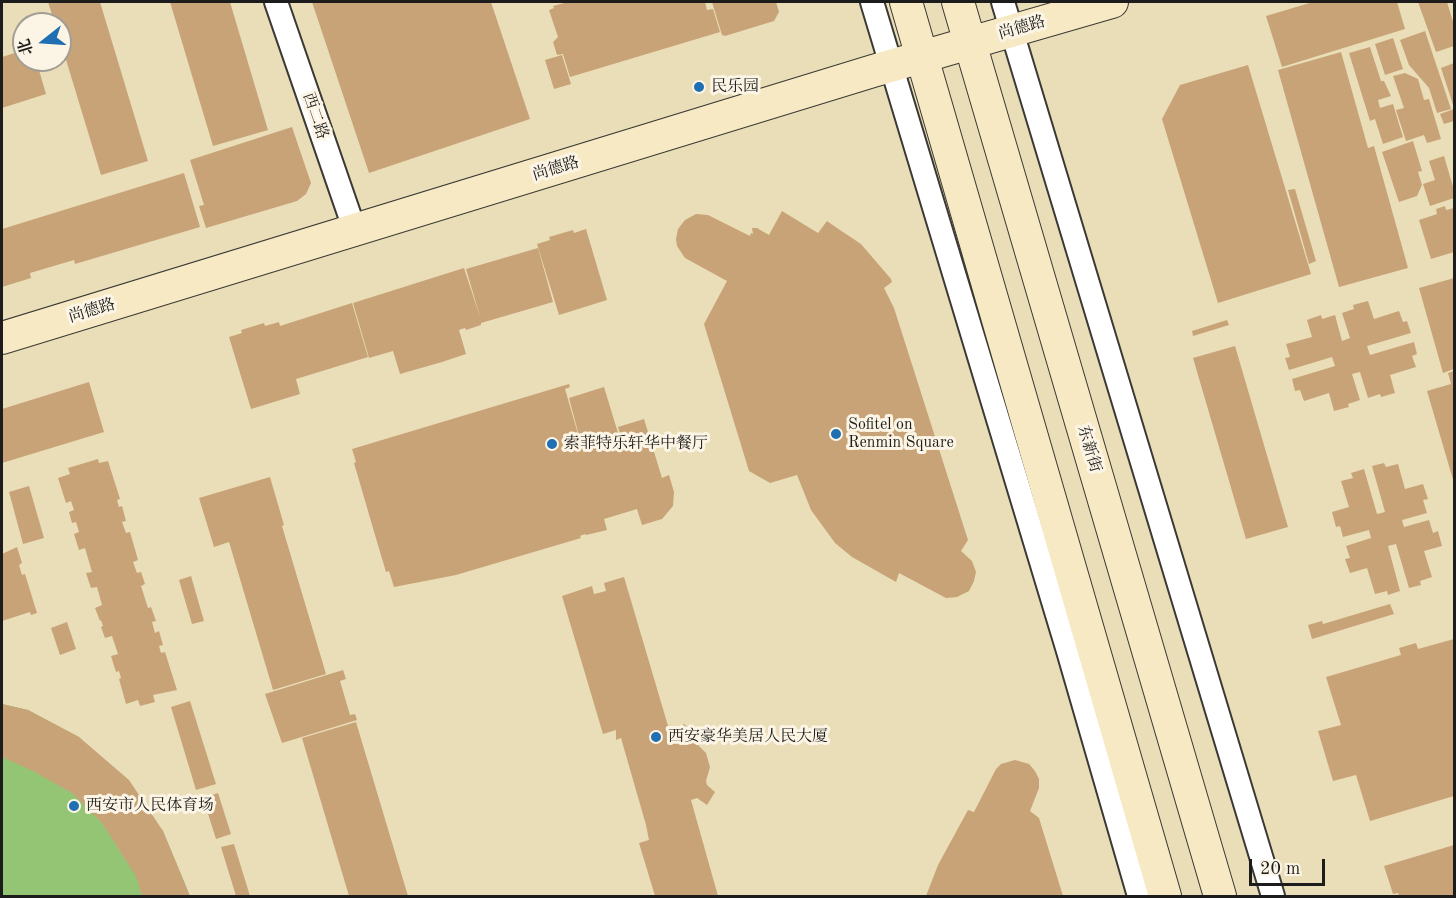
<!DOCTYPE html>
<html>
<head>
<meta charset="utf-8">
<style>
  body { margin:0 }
  #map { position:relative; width:1456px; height:898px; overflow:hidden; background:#eadeb9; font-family:"Old Standard TT","Noto Serif SC",serif }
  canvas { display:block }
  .frame { position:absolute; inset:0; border:3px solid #1c1c1c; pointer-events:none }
  .north { position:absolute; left:12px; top:12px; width:60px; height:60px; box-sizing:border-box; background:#fcf5e5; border:2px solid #a29e95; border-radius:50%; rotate:253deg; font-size:16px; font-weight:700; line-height:24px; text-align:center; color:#1c1c1c }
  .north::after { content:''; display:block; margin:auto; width:21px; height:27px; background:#1f6fb2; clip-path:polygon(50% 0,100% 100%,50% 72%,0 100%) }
  .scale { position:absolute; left:1249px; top:859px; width:76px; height:27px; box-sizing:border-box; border:3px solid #1c1c1c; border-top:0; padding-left:8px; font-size:18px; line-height:21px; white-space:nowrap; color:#1c1c1c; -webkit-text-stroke:4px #fcf5e5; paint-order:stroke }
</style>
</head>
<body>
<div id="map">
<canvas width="1456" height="898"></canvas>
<div class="frame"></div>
<div class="north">北</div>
<div class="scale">20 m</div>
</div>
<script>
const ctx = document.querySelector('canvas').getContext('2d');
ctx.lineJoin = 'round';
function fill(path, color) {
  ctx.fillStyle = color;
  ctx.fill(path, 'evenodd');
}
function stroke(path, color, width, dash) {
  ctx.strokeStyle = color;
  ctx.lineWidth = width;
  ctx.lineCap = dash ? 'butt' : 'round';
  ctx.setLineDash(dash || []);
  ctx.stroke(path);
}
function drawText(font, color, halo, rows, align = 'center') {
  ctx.font = font + ' "Old Standard TT","Noto Serif SC",serif';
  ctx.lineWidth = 6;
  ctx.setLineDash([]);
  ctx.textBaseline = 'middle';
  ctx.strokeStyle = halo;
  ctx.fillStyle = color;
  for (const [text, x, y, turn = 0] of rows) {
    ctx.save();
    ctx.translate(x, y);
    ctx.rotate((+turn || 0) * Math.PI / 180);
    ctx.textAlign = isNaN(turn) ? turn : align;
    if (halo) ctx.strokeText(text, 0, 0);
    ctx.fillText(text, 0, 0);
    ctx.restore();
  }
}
fill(new Path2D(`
  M 2,704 L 28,710 L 79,737 L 163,831 L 190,896 L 2,896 Z`), '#94c575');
fill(new Path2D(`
  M 48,2 L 100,2 L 148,161 L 101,175 L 60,40 L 60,24 L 55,24 Z
  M 170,2 L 230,2 L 268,130 L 213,146 Z
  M 312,2 L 491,2 L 530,119 L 369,173 Z
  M 568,2 L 705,2 L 707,10 L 713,9 L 720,32 L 570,77 L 563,54 L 557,55 L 553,42 L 558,37 L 549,10 L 554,8 L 553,6 Z
  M 712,2 L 776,2 L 779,12 L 774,21 L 725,36 L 722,35 Z
  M 1313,2 L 1397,2 L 1405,29 L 1282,67 L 1266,16 Z
  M 1418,2 L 1447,2 L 1454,25 L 1454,46 L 1436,52 Z
  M 1425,31 L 1451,109 L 1437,113 L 1429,88 L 1409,65 L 1400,40 Z
  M 1393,38 L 1403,69 L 1385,75 L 1375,44 Z
  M 1370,47 L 1381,81 L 1384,81 L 1391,96 L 1378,100 L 1380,108 L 1393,104 L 1403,137 L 1383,144 L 1375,119 L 1370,121 L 1349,53 Z
  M 24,50 L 24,60 L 36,60 L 46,94 L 2,108 L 2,57 Z
  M 1341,52 L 1368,148 L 1374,146 L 1408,268 L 1339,287 L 1278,70 Z
  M 562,55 L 571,84 L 554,89 L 545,60 Z
  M 1454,63 L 1454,108 L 1441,68 Z
  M 1248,65 L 1311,274 L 1218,303 L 1162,119 L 1180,85 Z
  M 1405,73 L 1418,79 L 1424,100 L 1429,99 L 1441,139 L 1427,143 L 1424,135 L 1406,141 L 1396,110 L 1404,108 L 1393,76 Z
  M 1454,109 L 1454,121 L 1444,124 L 1440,114 Z
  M 292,127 L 311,183 L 306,194 L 297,201 L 206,228 L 199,206 L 204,205 L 190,160 Z
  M 1413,141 L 1422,171 L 1418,172 L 1422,185 L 1417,196 L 1399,202 L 1382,152 Z
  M 1444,156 L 1454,190 L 1454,198 L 1430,206 L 1423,184 L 1435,180 L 1429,161 Z
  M 184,173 L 200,227 L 75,264 L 74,260 L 30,273 L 31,278 L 2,287 L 2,229 Z
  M 1295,189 L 1316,261 L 1309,264 L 1288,190 Z
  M 1445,206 L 1446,210 L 1454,208 L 1454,252 L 1431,259 L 1419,220 L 1437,214 L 1436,209 Z
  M 782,211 L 818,233 L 827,221 L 837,228 L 861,244 L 891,279 L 892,282 L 884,288 L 894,308 L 968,540 L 961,551 L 972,561 L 976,572 L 974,581 L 969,591 L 957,597 L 946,598 L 899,573 L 896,582 L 852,557 L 835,543 L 811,510 L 797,475 L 770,483 L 749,471 L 704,324 L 727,281 L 685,258 L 677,246 L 676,239 L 678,229 L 685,220 L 696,214 L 708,215 L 750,236 L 751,233 L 753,234 L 752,228 L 757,228 L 769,235 Z
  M 586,229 L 607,300 L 559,315 L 537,244 L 550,240 L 549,237 L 573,230 L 574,233 Z
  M 538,248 L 553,302 L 481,323 L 481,325 L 466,330 L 465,328 L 459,330 L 466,354 L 442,362 L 400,374 L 393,351 L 369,358 L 353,303 L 464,268 L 481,320 L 466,269 Z
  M 1454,278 L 1454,369 L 1443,373 L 1419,288 Z
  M 1368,301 L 1374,319 L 1399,311 L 1403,322 L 1407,321 L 1411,333 L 1367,346 L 1370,355 L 1414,342 L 1417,354 L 1412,356 L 1416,367 L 1390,375 L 1395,393 L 1381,397 L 1380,394 L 1368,398 L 1360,372 L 1352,374 L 1360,400 L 1348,404 L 1349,407 L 1334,411 L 1329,393 L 1304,401 L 1300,390 L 1295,391 L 1292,379 L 1335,366 L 1332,357 L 1289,370 L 1285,358 L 1290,357 L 1286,344 L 1312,337 L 1307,320 L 1321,315 L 1322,319 L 1335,315 L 1342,341 L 1350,338 L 1342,313 L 1354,309 L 1353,305 Z
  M 352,303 L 368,357 L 296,379 L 300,394 L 251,409 L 229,337 L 242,333 L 241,330 L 264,323 L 265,326 L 279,322 L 280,326 Z
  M 1227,320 L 1229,325 L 1193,336 L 1192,331 Z
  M 1235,346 L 1288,527 L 1246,539 L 1193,358 Z
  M 1454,371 L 1454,483 L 1427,391 L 1451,384 L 1448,373 Z
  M 89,382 L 104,432 L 2,463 L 2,409 Z
  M 569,384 L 570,387 L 565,389 L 585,458 L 569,398 L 604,387 L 622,446 L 610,451 L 624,447 L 618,427 L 644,419 L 662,478 L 669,475 L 674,492 L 673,506 L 662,519 L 642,525 L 637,509 L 604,519 L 607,530 L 586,535 L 585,534 L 580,536 L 581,538 L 456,575 L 394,587 L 389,571 L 386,572 L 375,535 L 354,463 L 356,462 L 352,449 Z
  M 98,459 L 99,463 L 108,461 L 120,499 L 117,500 L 119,507 L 122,506 L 126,521 L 122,522 L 126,533 L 130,532 L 138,560 L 133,562 L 137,573 L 141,572 L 145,584 L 141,586 L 148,608 L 151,607 L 156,621 L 152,622 L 155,633 L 159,631 L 163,645 L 159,646 L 161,653 L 165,652 L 177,690 L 153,695 L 155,702 L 140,706 L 138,700 L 126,704 L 119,679 L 121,678 L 119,671 L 116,672 L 111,656 L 118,654 L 112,636 L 105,638 L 101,627 L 103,626 L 101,620 L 100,621 L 95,608 L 102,605 L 97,587 L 91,588 L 86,573 L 92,572 L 85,548 L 79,550 L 74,534 L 79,532 L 76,522 L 72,523 L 69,512 L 74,510 L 71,501 L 66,503 L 58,478 L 70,474 L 68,468 Z
  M 1384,463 L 1386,467 L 1398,464 L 1405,489 L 1423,484 L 1428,499 L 1423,500 L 1427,513 L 1402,520 L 1404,527 L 1429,520 L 1433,533 L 1438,531 L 1442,546 L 1424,551 L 1432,577 L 1420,581 L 1421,585 L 1409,588 L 1396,544 L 1388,546 L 1400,591 L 1388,595 L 1387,591 L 1375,594 L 1367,568 L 1350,573 L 1345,559 L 1350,558 L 1346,546 L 1371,538 L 1369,530 L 1343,537 L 1340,526 L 1336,527 L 1332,512 L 1349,507 L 1341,481 L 1353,478 L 1351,473 L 1364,469 L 1377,514 L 1385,512 L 1372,466 Z
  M 270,477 L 284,525 L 282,526 L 326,674 L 273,690 L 229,542 L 214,547 L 199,498 Z
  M 29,486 L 44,538 L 23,544 L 9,492 Z
  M 17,547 L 22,563 L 19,565 L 22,575 L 25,574 L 37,613 L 31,615 L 30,612 L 2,621 L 2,554 Z
  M 191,576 L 204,621 L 192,624 L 179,580 Z
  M 624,577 L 671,736 L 678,736 L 683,724 L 697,731 L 693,740 L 706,753 L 710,767 L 706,781 L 707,785 L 715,792 L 707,805 L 697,798 L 691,800 L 718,896 L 655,896 L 639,843 L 649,840 L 646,825 L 621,738 L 616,740 L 616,730 L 603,734 L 562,596 L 592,586 L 594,594 L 606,591 L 604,583 Z
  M 1390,604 L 1394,614 L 1312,639 L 1308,625 L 1322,621 L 1323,624 Z
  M 67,622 L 76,649 L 60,655 L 51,628 Z
  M 1454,639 L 1454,796 L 1370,821 L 1356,775 L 1333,781 L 1318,731 L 1341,725 L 1326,677 L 1401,655 L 1399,648 L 1416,643 L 1418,649 Z
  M 343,670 L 346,679 L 340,681 L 350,715 L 355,714 L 357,720 L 282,743 L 265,694 Z
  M 190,701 L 216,784 L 196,790 L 171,707 Z
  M 2,704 L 28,710 L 79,737 L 129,780 L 163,831 L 190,896 L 142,896 L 136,876 L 102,823 L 72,793 L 33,771 L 2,757 Z
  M 356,722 L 408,896 L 349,896 L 302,738 Z
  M 1015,760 L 1029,764 L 1035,771 L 1039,779 L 1039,788 L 1030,811 L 1039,818 L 1063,896 L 926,896 L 938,865 L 968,810 L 974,812 L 996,769 L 1001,764 Z
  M 218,793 L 231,834 L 216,839 L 203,798 Z
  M 234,844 L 250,896 L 236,896 L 221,847 Z
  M 1454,845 L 1454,896 L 1399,896 L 1398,893 L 1393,894 L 1384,866 Z`), '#c8a377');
const street = new Path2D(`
  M 276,2 L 355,231
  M 872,2 L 1068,651 L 1139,896
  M 1003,2 L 1273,896`);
const secondary = new Path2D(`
  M 906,2 L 1165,896
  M 958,2 L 1220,896
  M 2,338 L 873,71 L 1112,2`);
stroke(street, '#3b3934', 26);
stroke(secondary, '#3b3934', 34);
stroke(street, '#fff', 22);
stroke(secondary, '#f6e9c3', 32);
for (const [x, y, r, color] of [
  [699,87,6,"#1f6fb2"],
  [836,434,6,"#1f6fb2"],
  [552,444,6,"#1f6fb2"],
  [656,737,6,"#1f6fb2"],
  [74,806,6,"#1f6fb2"]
]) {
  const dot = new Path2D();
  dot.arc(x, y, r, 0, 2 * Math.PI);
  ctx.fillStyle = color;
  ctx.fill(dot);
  stroke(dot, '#fcf5e5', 2);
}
drawText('16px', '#1c1c1c', '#fcf5e5', [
  ["尚德路",1022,28,-16],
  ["西二路",315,116,71],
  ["尚德路",556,169,-17],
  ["尚德路",92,311,-17],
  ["东新街",1089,449,74]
]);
drawText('16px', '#1c1c1c', '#fcf5e5', [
  ["民乐园",711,87],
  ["Sofitel on",848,425],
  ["Renmin Square",848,443],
  ["索菲特乐轩华中餐厅",564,444],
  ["西安豪华美居人民大厦",668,737],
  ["西安市人民体育场",86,806]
], 'left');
</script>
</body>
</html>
